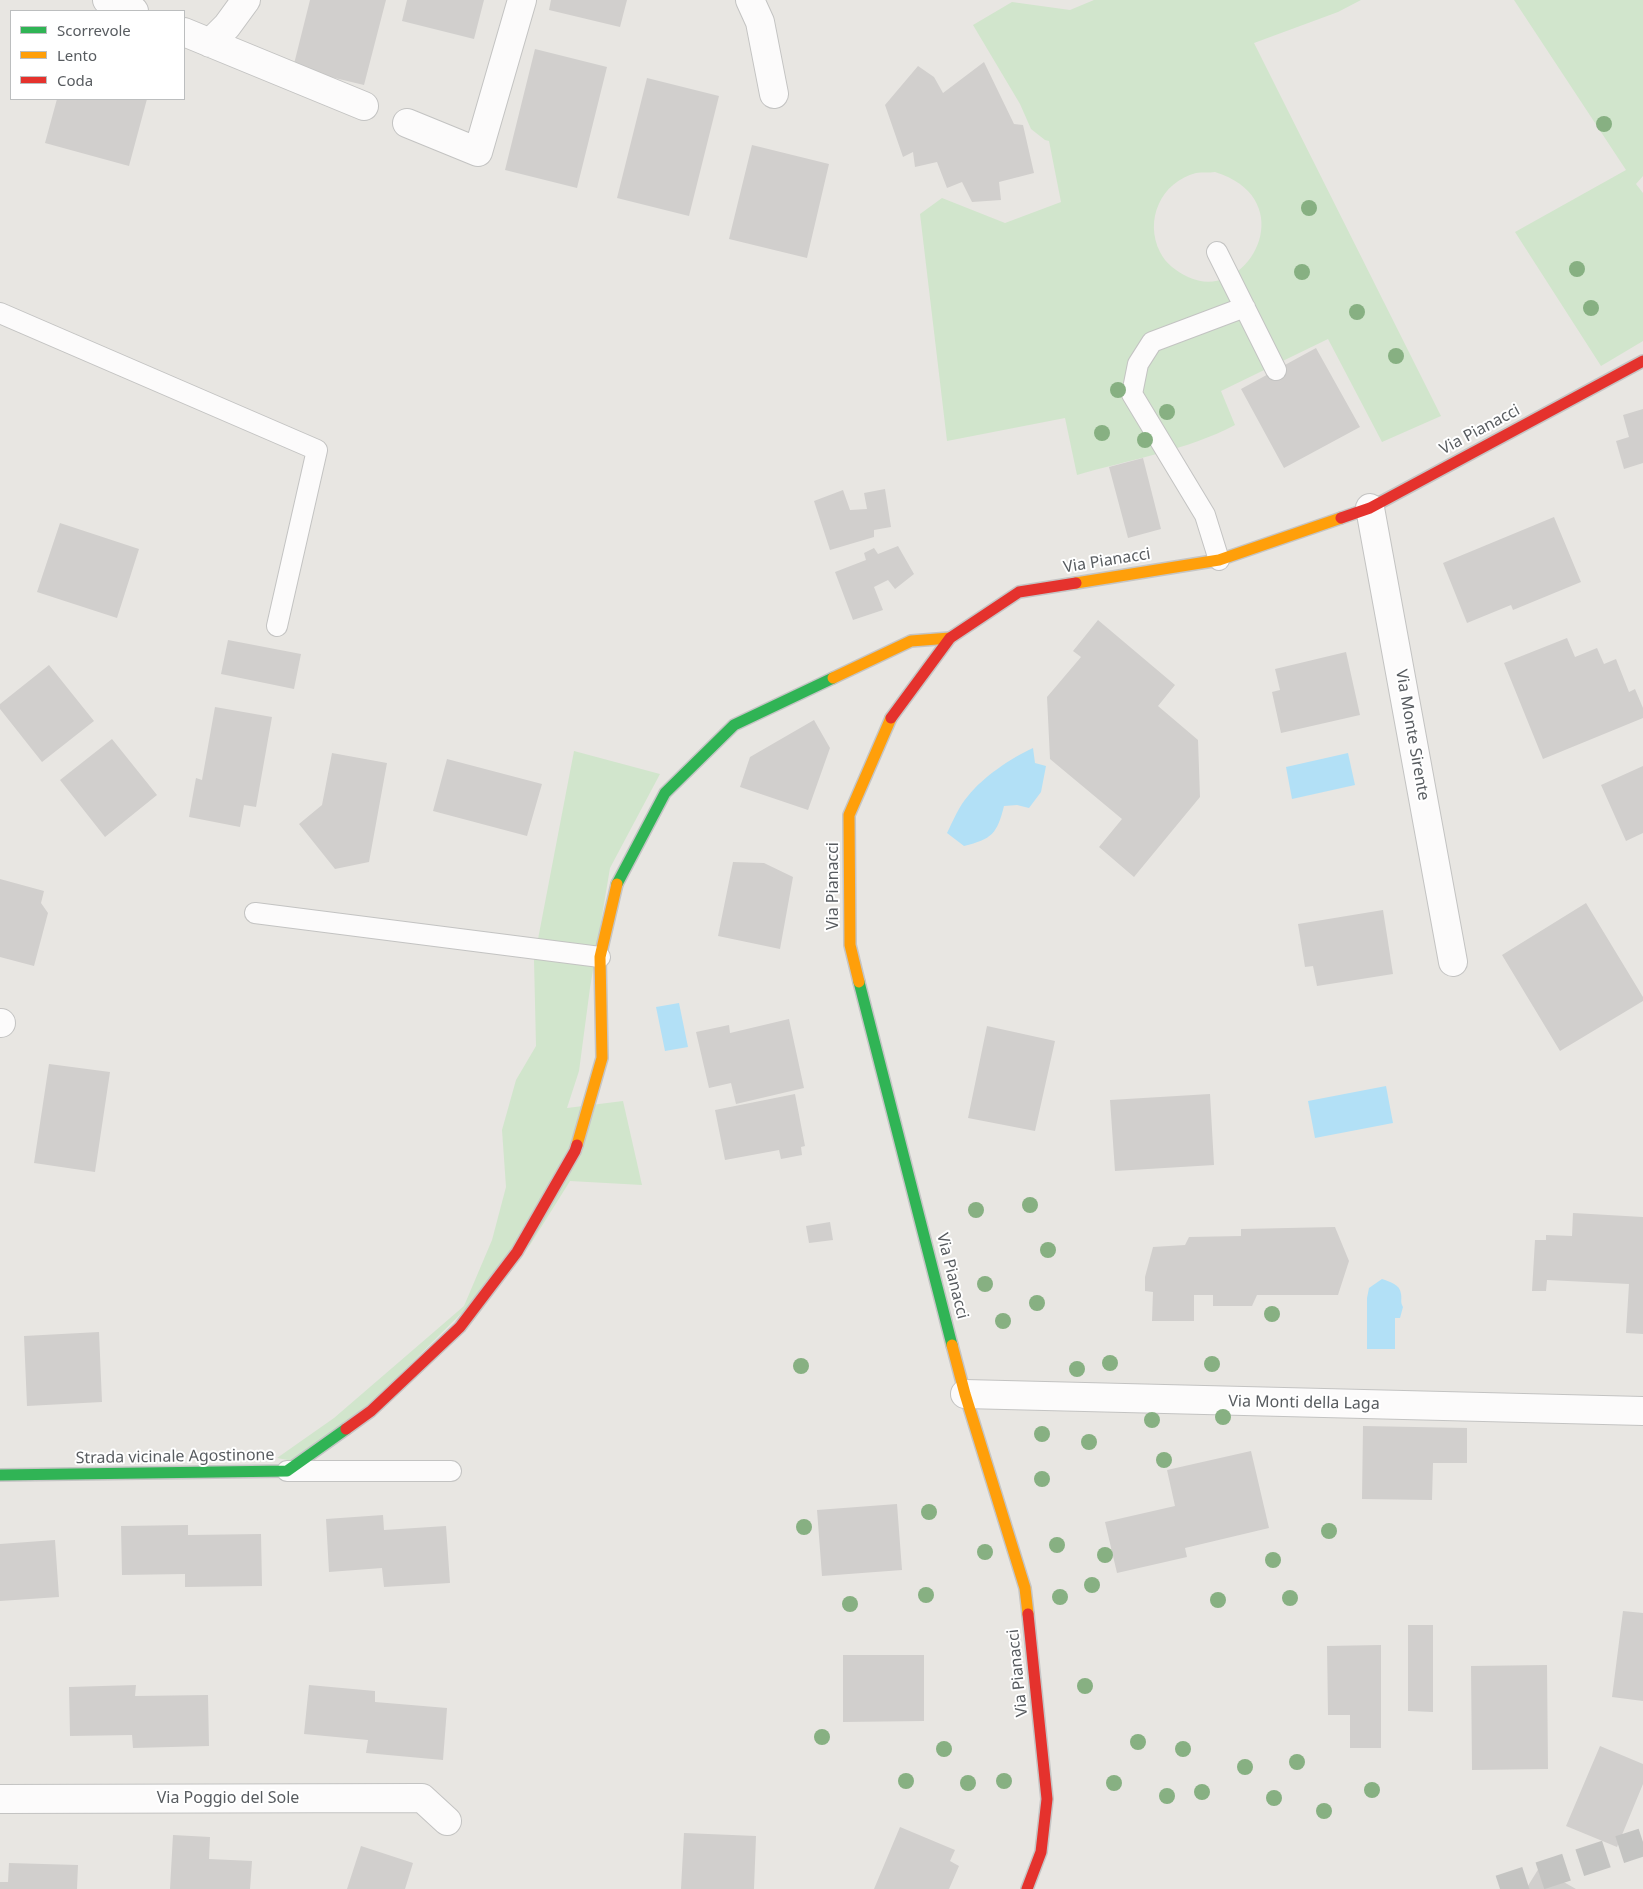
<!DOCTYPE html>
<html>
<head>
<meta charset="utf-8">
<style>
  body { margin:0 }
  #map { position:relative; width:1643px; height:1889px; overflow:hidden; background:#e8e6e2; font-family:"Noto Sans",sans-serif }
  canvas { display:block }
  .legend { position:absolute; left:10px; top:10px; width:175px; height:90px; box-sizing:border-box; background:#fff; border:1px solid #bcbebf; margin:0; padding:6px 9px; list-style:none; font-size:15px; color:#585c60 }
  .legend li { display:flex; align-items:center; gap:10px; height:25px }
  .legend b { width:25px; border:1px solid #bcbebf }
</style>
</head>
<body>
<div id="map">
<canvas width="1643" height="1889"></canvas>
<ul class="legend">
<li><b style="height:6px;background:#30b455"></b>Scorrevole</li>
<li><b style="height:6px;background:#ff9f0a"></b>Lento</li>
<li><b style="height:6px;background:#e5322d"></b>Coda</li>
</ul>
</div>
<script>
const ctx = document.querySelector('canvas').getContext('2d');
ctx.lineJoin = 'round';
function fill(path, color) {
  ctx.fillStyle = color;
  ctx.fill(path, 'evenodd');
}
function stroke(path, color, width, dash) {
  ctx.strokeStyle = color;
  ctx.lineWidth = width;
  ctx.lineCap = dash ? 'butt' : 'round';
  ctx.setLineDash(dash || []);
  ctx.stroke(path);
}
function drawText(font, color, halo, rows, align = 'center') {
  ctx.font = font + ' "Noto Sans",sans-serif';
  ctx.lineWidth = 4;
  ctx.setLineDash([]);
  ctx.textBaseline = 'middle';
  ctx.strokeStyle = halo;
  ctx.fillStyle = color;
  for (const [text, x, y, turn = 0] of rows) {
    ctx.save();
    ctx.translate(x, y);
    ctx.rotate((+turn || 0) * Math.PI / 180);
    ctx.textAlign = isNaN(turn) ? turn : align;
    if (halo) ctx.strokeText(text, 0, 0);
    ctx.fillText(text, 0, 0);
    ctx.restore();
  }
}
fill(new Path2D(`
  M 1094,0 L 1361,0 L 1338,12 L 1254,43 L 1441,416 L 1382,442 L 1328,339 L 1221,391 L 1235,425 C 1188,450 1128,460 1077,475 L 1065,418 L 947,441 L 920,214 L 942,198 L 1005,223 L 1061,202 L 1049,141 L 1045,140 L 1031,129 L 1020,104 L 973,25 L 1012,2 L 1070,10 ZM 1215,172 C 1305,200 1247,305 1188,277 C 1176,271 1166,264 1160,252 C 1144,220 1161,182 1196,173 C 1202,172 1209,173 1215,172 Z
  M 1514,0 L 1643,0 L 1643,176 L 1636,184 L 1643,193 L 1643,341 L 1601,366 L 1515,232 L 1626,170 Z
  M 574,751 L 660,774 L 610,868 L 590,988 L 579,1071 L 567,1108 L 623,1101 L 642,1185 L 570,1181 L 530,1245 L 310,1464 L 277,1458 L 334,1418 L 464,1306 L 492,1240 L 506,1187 L 502,1130 L 516,1080 L 536,1046 L 534,960 Z`), '#d1e5cc');
fill(new Path2D(`
  M 1033,748 L 1035,763 L 1046,766 L 1041,792 L 1029,808 L 1017,805 L 1004,806 C 997,834 992,839 964,846 L 947,833 C 953,821 959,806 968,796 C 983,777 1011,758 1033,748 Z
  M 1348,753 L 1355,785 L 1292,799 L 1286,767 Z
  M 679,1003 L 688,1047 L 665,1051 L 656,1007 Z
  M 1386,1086 L 1393,1123 L 1315,1138 L 1308,1101 Z
  M 1382,1279 C 1390,1282 1400,1284 1401,1294 C 1402,1300 1400,1302 1403,1307 L 1400,1318 L 1395,1318 L 1395,1349 L 1367,1349 L 1367,1298 L 1369,1288 Z`), '#b2e0f6');
fill(new Path2D(`
  M 310,0 L 386,0 L 364,85 L 293,68 Z
  M 407,0 L 484,0 L 474,39 L 402,21 Z
  M 551,0 L 627,0 L 620,27 L 549,10 Z
  M 535,49 L 607,67 L 577,188 L 505,170 Z
  M 984,62 L 1014,124 L 1023,125 L 1034,173 L 999,182 L 1001,200 L 972,202 L 962,182 L 947,188 L 937,162 L 915,167 L 913,152 L 903,157 L 885,105 L 918,66 L 934,77 L 943,93 Z
  M 647,78 L 719,96 L 689,216 L 617,198 Z
  M 57,99 L 147,99 L 129,166 L 45,143 Z
  M 752,145 L 829,164 L 807,258 L 729,239 Z
  M 1316,348 L 1360,427 L 1284,468 L 1241,389 Z
  M 1643,409 L 1643,463 L 1624,469 L 1616,441 L 1629,437 L 1623,415 Z
  M 1143,458 L 1161,529 L 1128,538 L 1109,467 Z
  M 885,489 L 891,527 L 874,530 L 874,537 L 830,550 L 814,501 L 843,490 L 850,510 L 867,509 L 864,493 Z
  M 1554,517 L 1581,582 L 1513,610 L 1511,605 L 1467,623 L 1443,563 Z
  M 60,523 L 139,549 L 117,618 L 37,592 Z
  M 898,546 L 914,574 L 895,589 L 888,580 L 874,587 L 883,610 L 853,620 L 835,572 L 866,560 L 864,553 L 874,548 L 878,554 Z
  M 1098,620 L 1175,685 L 1158,706 L 1198,740 L 1200,797 L 1134,877 L 1099,847 L 1122,819 L 1050,759 L 1047,697 L 1081,657 L 1073,651 Z
  M 1567,638 L 1575,657 L 1597,648 L 1604,664 L 1616,659 L 1629,692 L 1635,689 L 1643,708 L 1643,718 L 1543,759 L 1504,663 Z
  M 228,640 L 301,654 L 294,689 L 221,674 Z
  M 1346,652 L 1360,715 L 1281,733 L 1272,692 L 1280,690 L 1275,669 Z
  M 49,665 L 94,721 L 42,762 L 0,709 L 0,704 Z
  M 215,707 L 272,717 L 256,807 L 244,805 L 240,827 L 189,817 L 196,778 L 202,780 Z
  M 814,720 L 830,748 L 808,810 L 740,787 L 750,757 Z
  M 112,739 L 157,795 L 105,837 L 60,780 Z
  M 332,753 L 387,763 L 369,862 L 335,869 L 299,824 L 322,805 Z
  M 447,759 L 542,784 L 527,836 L 433,811 Z
  M 1643,766 L 1643,833 L 1626,841 L 1601,785 Z
  M 733,862 L 764,863 L 793,877 L 780,949 L 718,936 Z
  M 0,879 L 44,891 L 41,903 L 48,913 L 34,966 L 0,957 Z
  M 1586,903 L 1643,997 L 1643,1001 L 1560,1051 L 1502,955 Z
  M 1383,910 L 1393,974 L 1317,986 L 1313,966 L 1305,967 L 1298,924 Z
  M 789,1019 L 804,1088 L 736,1104 L 731,1083 L 709,1088 L 696,1032 L 729,1025 L 730,1033 Z
  M 987,1026 L 1055,1041 L 1035,1131 L 968,1118 Z
  M 49,1064 L 110,1072 L 95,1172 L 34,1163 Z
  M 795,1094 L 805,1146 L 801,1147 L 802,1155 L 781,1159 L 779,1150 L 725,1160 L 715,1110 Z
  M 1210,1094 L 1214,1165 L 1115,1171 L 1110,1100 Z
  M 1573,1213 L 1643,1217 L 1643,1334 L 1626,1333 L 1629,1284 L 1547,1280 L 1546,1291 L 1532,1291 L 1535,1240 L 1546,1240 L 1546,1235 L 1572,1236 Z
  M 830,1222 L 833,1240 L 809,1243 L 806,1226 Z
  M 1335,1227 L 1349,1261 L 1338,1295 L 1257,1295 L 1252,1306 L 1213,1306 L 1213,1295 L 1194,1295 L 1194,1321 L 1152,1321 L 1153,1292 L 1145,1291 L 1145,1277 L 1153,1247 L 1185,1245 L 1189,1237 L 1241,1236 L 1241,1229 Z
  M 99,1332 L 102,1402 L 27,1406 L 24,1336 Z
  M 1363,1426 L 1467,1428 L 1467,1463 L 1433,1463 L 1432,1500 L 1362,1499 Z
  M 1251,1451 L 1269,1528 L 1185,1548 L 1187,1557 L 1117,1573 L 1105,1522 L 1175,1506 L 1167,1470 Z
  M 897,1504 L 902,1570 L 822,1576 L 817,1510 Z
  M 383,1515 L 384,1530 L 446,1526 L 450,1583 L 384,1587 L 382,1568 L 329,1572 L 326,1519 Z
  M 188,1525 L 188,1535 L 261,1534 L 262,1586 L 185,1587 L 185,1574 L 122,1575 L 121,1526 Z
  M 55,1540 L 59,1597 L 0,1601 L 0,1544 Z
  M 1623,1611 L 1643,1613 L 1643,1701 L 1612,1697 Z
  M 1408,1625 L 1433,1625 L 1433,1712 L 1408,1711 Z
  M 1381,1645 L 1381,1748 L 1350,1748 L 1350,1715 L 1328,1715 L 1327,1646 Z
  M 843,1655 L 924,1655 L 924,1721 L 843,1722 Z
  M 1547,1665 L 1548,1769 L 1472,1770 L 1471,1666 Z
  M 136,1685 L 135,1696 L 208,1695 L 209,1746 L 133,1748 L 132,1735 L 70,1736 L 69,1687 Z
  M 309,1685 L 375,1691 L 375,1702 L 447,1708 L 443,1760 L 366,1753 L 368,1740 L 304,1734 Z
  M 1600,1746 L 1643,1764 L 1643,1784 L 1617,1847 L 1566,1826 Z
  M 900,1827 L 955,1850 L 950,1861 L 959,1866 L 949,1889 L 874,1889 Z
  M 684,1833 L 756,1836 L 754,1889 L 681,1889 Z
  M 173,1835 L 210,1837 L 209,1859 L 252,1861 L 250,1889 L 170,1889 Z
  M 361,1846 L 413,1863 L 405,1889 L 347,1889 Z
  M 9,1863 L 78,1865 L 77,1889 L 0,1889 L 0,1882 L 8,1882 Z
  M 1539,1868 L 1576,1889 L 1526,1889 Z`), '#d1cfcd');
stroke(new Path2D(`
  M 1500,1889 L 1643,1842`), '#c4c4c2', 28, [28, 14]);
const lane = new Path2D(`
  M 1217,252 L 1276,370
  M 0,313 L 317,450 L 277,626
  M 1219,560 L 1205,515 L 1132,394 L 1138,364 L 1152,342 L 1245,307
  M 255,913 L 600,957
  M 287,1471 L 451,1471`);
const street = new Path2D(`
  M 107,0 L 134,11
  M 750,0 L 760,22 L 774,94
  M 184,32 L 364,106
  M 210,43 L 227,26 L 246,0
  M 407,123 L 478,152 L 522,0
  M 1370,508 L 1453,962
  M 0,1023 L 1,1023
  M 965,1394 L 1643,1411
  M 0,1799 L 422,1798 L 447,1821`);
const fast = new Path2D(`
  M 617,884 L 665,793 L 734,725 L 833,678
  M 859,982 L 952,1345
  M 0,1475 L 287,1471 L 346,1429`);
const slow = new Path2D(`
  M 1076,583 L 1219,560 L 1341,518
  M 833,678 L 911,641 L 950,638
  M 859,982 L 850,945 L 849,815 L 891,718
  M 577,1145 L 602,1058 L 600,957 L 617,884
  M 952,1345 L 965,1394 L 1025,1588 L 1028,1614`);
const jam = new Path2D(`
  M 1341,518 L 1370,508 L 1643,361
  M 891,718 L 950,638 L 1019,592 L 1076,583
  M 346,1429 L 371,1411 L 460,1327 L 517,1252 L 575,1151 L 577,1145
  M 1027,1889 L 1041,1852 L 1047,1799 L 1028,1614`);
stroke(lane, '#c3c3c2', 22);
stroke(street, '#c3c3c2', 30);
stroke(fast, '#c5c5c5', 14);
stroke(slow, '#c5c5c5', 14);
stroke(jam, '#c5c5c5', 14);
stroke(lane, '#fcfbfb', 20);
stroke(street, '#fcfbfb', 28);
stroke(fast, '#30b455', 11);
stroke(slow, '#ff9f0a', 11);
stroke(jam, '#e5322d', 11);
ctx.fillStyle = '#87b082';
for (const [x, y] of [
  [1604,124],
  [1309,208],
  [1577,269],
  [1302,272],
  [1591,308],
  [1357,312],
  [1396,356],
  [1118,390],
  [1167,412],
  [1102,433],
  [1145,440],
  [1030,1205],
  [976,1210],
  [1048,1250],
  [985,1284],
  [1037,1303],
  [1272,1314],
  [1003,1321],
  [1110,1363],
  [1212,1364],
  [801,1366],
  [1077,1369],
  [1223,1417],
  [1152,1420],
  [1042,1434],
  [1089,1442],
  [1164,1460],
  [1042,1479],
  [929,1512],
  [804,1527],
  [1329,1531],
  [1057,1545],
  [985,1552],
  [1105,1555],
  [1273,1560],
  [1092,1585],
  [926,1595],
  [1060,1597],
  [1290,1598],
  [1218,1600],
  [850,1604],
  [1085,1686],
  [822,1737],
  [1138,1742],
  [944,1749],
  [1183,1749],
  [1297,1762],
  [1245,1767],
  [906,1781],
  [1004,1781],
  [968,1783],
  [1114,1783],
  [1372,1790],
  [1202,1792],
  [1167,1796],
  [1274,1798],
  [1324,1811]
]) {
  ctx.beginPath();
  ctx.arc(x, y, 8, 0, 2 * Math.PI);
  ctx.fill();
}
drawText('16px', '#585c60', '#fff', [
  ["Via Pianacci",1480,430,-28],
  ["Via Pianacci",1107,561,-9],
  ["Via Monte Sirente",1412,735,80],
  ["Via Pianacci",833,886,-90],
  ["Via Pianacci",952,1276,76],
  ["Via Monti della Laga",1304,1403,1],
  ["Strada vicinale Agostinone",175,1457,-1],
  ["Via Pianacci",1018,1673,-96],
  ["Via Poggio del Sole",228,1798]
]);
</script>
</body>
</html>
